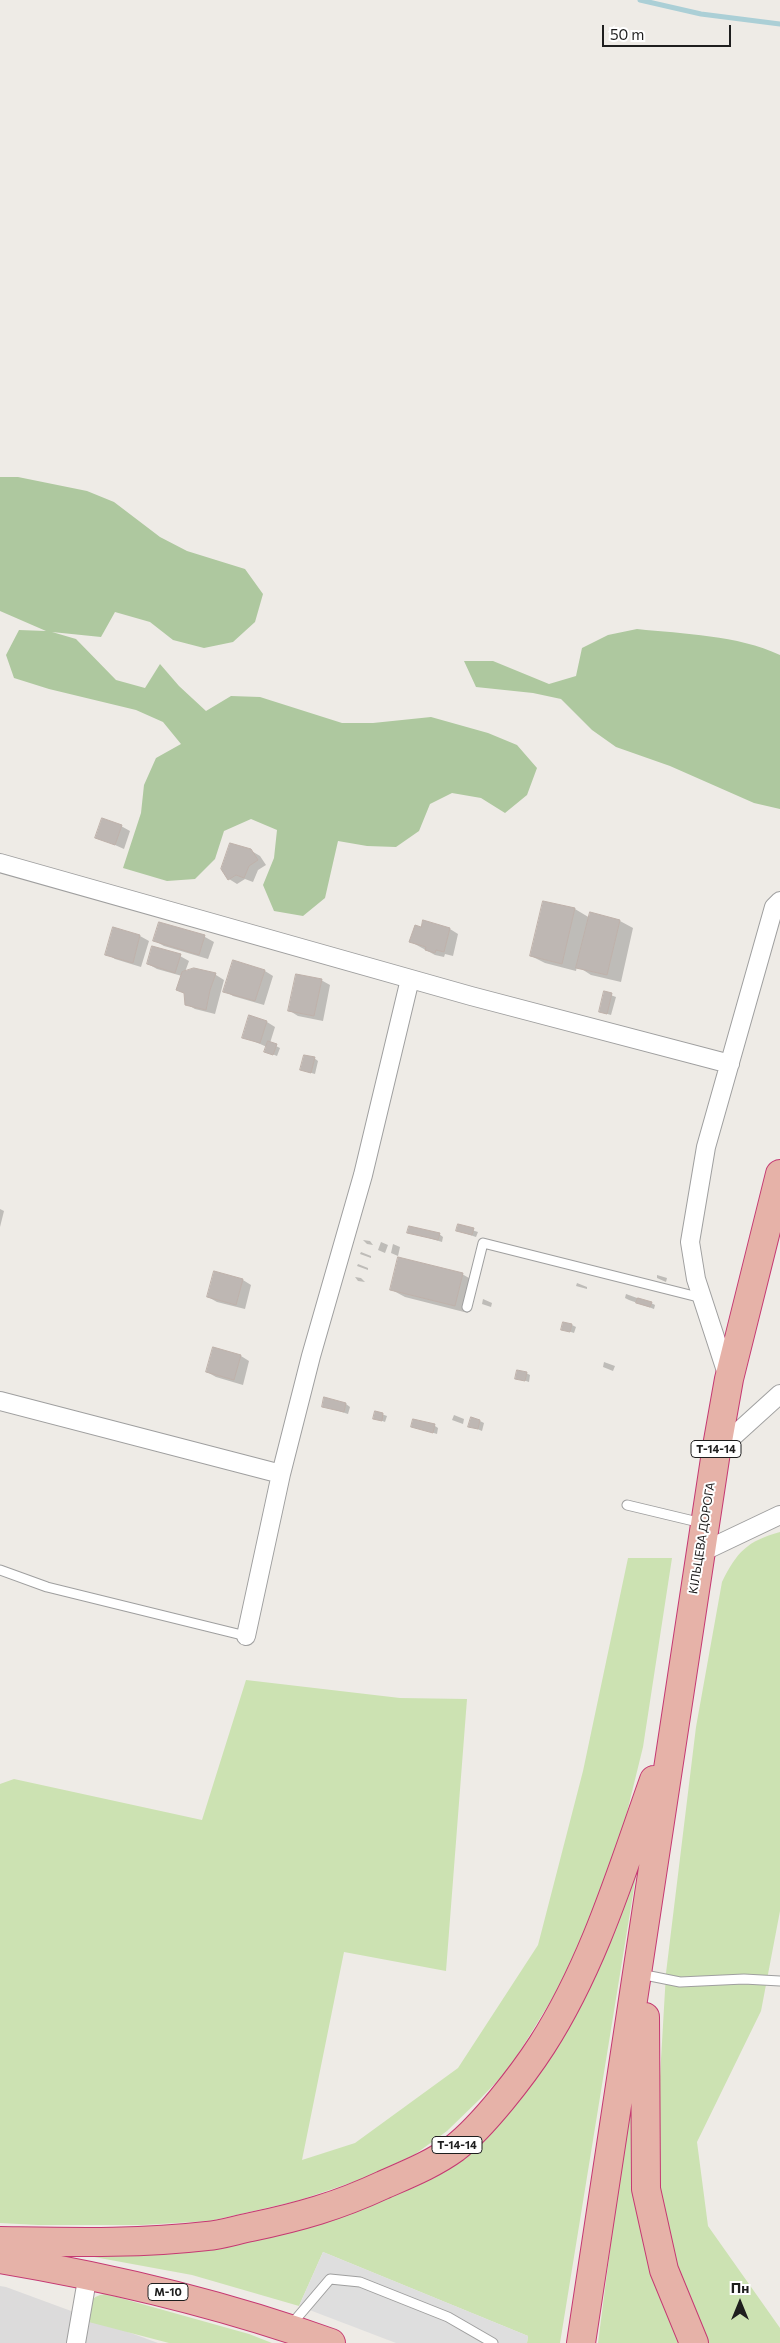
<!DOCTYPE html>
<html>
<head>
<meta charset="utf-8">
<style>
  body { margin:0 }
  #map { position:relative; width:780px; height:2343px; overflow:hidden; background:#eeebe6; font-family:Commissioner,sans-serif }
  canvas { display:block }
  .north { position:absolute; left:715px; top:2278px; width:50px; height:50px; -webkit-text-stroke:4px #fff; paint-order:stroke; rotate:0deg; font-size:14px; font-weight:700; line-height:20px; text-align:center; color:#1e1e1e }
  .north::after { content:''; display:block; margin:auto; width:18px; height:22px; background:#1e1e1e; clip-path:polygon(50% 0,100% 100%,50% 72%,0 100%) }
  .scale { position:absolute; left:602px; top:25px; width:129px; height:22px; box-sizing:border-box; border:2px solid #1e1e1e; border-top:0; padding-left:6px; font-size:15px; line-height:18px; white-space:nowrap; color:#1e1e1e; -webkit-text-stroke:4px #fff; paint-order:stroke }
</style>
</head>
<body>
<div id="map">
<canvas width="780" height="2343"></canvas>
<div class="north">Пн</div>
<div class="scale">50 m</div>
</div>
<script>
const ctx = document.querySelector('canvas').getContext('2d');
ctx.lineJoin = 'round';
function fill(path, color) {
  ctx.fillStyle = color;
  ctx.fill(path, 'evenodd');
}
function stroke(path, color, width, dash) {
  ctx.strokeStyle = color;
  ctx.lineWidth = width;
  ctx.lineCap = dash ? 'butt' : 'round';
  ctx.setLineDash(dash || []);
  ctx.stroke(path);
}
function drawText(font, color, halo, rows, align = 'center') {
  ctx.font = font + ' Commissioner,sans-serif';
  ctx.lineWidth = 4;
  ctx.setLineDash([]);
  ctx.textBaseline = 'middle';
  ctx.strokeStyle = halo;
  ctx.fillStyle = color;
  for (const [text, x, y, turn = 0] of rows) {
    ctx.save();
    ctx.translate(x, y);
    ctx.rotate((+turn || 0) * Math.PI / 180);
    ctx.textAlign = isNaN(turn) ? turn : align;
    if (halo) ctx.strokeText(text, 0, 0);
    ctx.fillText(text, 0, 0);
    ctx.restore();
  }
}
fill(new Path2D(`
  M 0,2286 L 6,2287 L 158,2343 L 0,2343 Z`), '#dcdbdb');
fill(new Path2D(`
  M 780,1532 L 780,1911 L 761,2011 L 697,2142 L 708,2226 L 780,2328 L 780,2343 L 705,2343 L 683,2292 L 661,2213 L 656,2146 L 666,1973 L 696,1727 L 722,1582 C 737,1552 747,1541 780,1532 Z
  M 628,1558 L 672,1558 L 643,1747 L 616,1857 L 566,1976 L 509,2069 L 481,2098 L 447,2131 L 414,2155 L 362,2179 L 297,2201 L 210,2221 L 142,2225 L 38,2225 L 0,2223 L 0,1784 L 14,1779 L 202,1820 L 246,1680 L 400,1698 L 467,1699 L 446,1971 L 344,1952 L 302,2160 L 355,2143 L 458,2068 L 538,1945 L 583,1771 Z
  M 640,1851 L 560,2343 L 527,2343 L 528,2336 L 323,2252 L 299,2306 L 192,2275 L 67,2252 L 196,2247 L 469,2151 Z
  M 630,2095 L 638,2194 L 683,2343 L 598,2343 Z
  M 106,2294 L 249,2334 L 272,2343 L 169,2343 L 85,2321 C 88,2306 88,2296 106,2294 Z`), '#cce2b2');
fill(new Path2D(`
  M 0,477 L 18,477 L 87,491 L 114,502 L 160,537 L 187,551 L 245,569 L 263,594 L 255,622 L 233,642 L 204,648 L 173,640 L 150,622 L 115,612 L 101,637 L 52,632 L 76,639 L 116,680 L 145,688 L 160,664 L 179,686 L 206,711 L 231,696 L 260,697 L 342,723 L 373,723 L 431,717 L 488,733 L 517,745 L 537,768 L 527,795 L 505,813 L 481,798 L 452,793 L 430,804 L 419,831 L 396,847 L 367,846 L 338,841 L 325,898 L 303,916 L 274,911 L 263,885 L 274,858 L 277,830 L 251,819 L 224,831 L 215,859 L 195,879 L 167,881 L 123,868 L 141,813 L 144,785 L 156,758 L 181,744 L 163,722 L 136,710 L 49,689 L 14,678 L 6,655 L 19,630 L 46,631 L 0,611 Z
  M 637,629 C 684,634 737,635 780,655 L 780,809 L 754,803 L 670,766 L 616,747 L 592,730 L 561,699 L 533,693 L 476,687 L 464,661 L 493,661 L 549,684 L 576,676 L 582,648 L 608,635 Z`), '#aec89f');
fill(new Path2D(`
  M 323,2252 L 528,2336 L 527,2343 L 396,2343 L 299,2306 Z`), '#dedede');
fill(new Path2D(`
  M 121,826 L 130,831 L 124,849 L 97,837 Z
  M 250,850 L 260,856 L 266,865 L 258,870 L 253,882 L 245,879 L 237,884 L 229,879 Z
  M 544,902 L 575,909 L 590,918 L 591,914 L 620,921 L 633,928 L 621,982 L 591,975 L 577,966 L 576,971 L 545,963 L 531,956 Z
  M 160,923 L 205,937 L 214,942 L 208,959 L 164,946 L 155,941 Z
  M 422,928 L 450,929 L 458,934 L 453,956 L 445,954 L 444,957 L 435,955 L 411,942 Z
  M 114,929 L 140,936 L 149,941 L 141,967 L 115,959 L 107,954 Z
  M 180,956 L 189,961 L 185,972 L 194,969 L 216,975 L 224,980 L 215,1014 L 195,1009 L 186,1004 L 185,994 L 178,989 L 182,976 L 157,969 L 148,964 Z
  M 265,971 L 273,976 L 264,1005 L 233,996 L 225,991 Z
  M 321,980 L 330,985 L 323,1021 L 298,1016 L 290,1011 Z
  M 605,993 L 616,997 L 611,1015 L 604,1013 Z
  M 267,1022 L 275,1027 L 270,1043 L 280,1048 L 277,1056 L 270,1053 L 267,1047 L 244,1037 Z
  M 314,1058 L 318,1061 L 315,1074 L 301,1070 Z
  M 0,1209 L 4,1211 L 0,1227 Z
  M 459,1226 L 478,1232 L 476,1237 L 458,1231 Z
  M 409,1232 L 439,1234 L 443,1237 L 442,1242 Z
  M 363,1240 L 370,1241 L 373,1245 L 367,1244 Z
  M 381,1242 L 388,1245 L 385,1253 L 378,1250 Z
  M 393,1244 L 400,1247 L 398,1256 L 391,1253 Z
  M 361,1252 L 371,1256 L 371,1258 L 360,1254 Z
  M 358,1264 L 368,1268 L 368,1270 L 357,1266 Z
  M 215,1273 L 243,1280 L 251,1285 L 245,1309 L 217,1302 L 208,1297 Z
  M 462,1274 L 476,1282 L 468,1313 L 405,1297 L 392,1290 Z
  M 657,1275 L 667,1278 L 666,1282 L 657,1278 Z
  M 355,1277 L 361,1278 L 365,1282 L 358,1281 Z
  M 577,1283 L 587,1287 L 587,1289 L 576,1286 Z
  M 626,1294 L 651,1303 L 655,1305 L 654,1309 L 629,1300 L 625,1298 Z
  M 483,1299 L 492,1303 L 491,1307 L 482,1304 Z
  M 572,1325 L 576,1327 L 574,1333 L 562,1329 Z
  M 214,1349 L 241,1356 L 249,1361 L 243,1385 L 216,1377 L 207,1372 Z
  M 604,1362 L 615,1366 L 613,1371 L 603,1367 Z
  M 526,1373 L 530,1375 L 529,1382 L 517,1378 Z
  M 346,1404 L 350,1407 L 348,1414 L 323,1406 Z
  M 376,1412 L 387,1416 L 385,1422 L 375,1418 Z
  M 454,1415 L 464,1419 L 463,1424 L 452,1420 Z
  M 480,1421 L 484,1423 L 482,1431 L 470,1426 Z
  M 412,1426 L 435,1426 L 438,1428 L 437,1434 Z`), '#0003');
stroke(new Path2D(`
  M 640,0 L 701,14 L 780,24`), '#abcfd6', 5);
const building = new Path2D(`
  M 102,818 L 122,825 L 115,845 L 95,838 Z
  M 230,843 L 251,849 L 258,860 L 249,866 L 244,878 L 236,875 L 228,880 L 221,869 Z
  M 543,901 L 575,908 L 562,964 L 530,956 Z
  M 590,912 L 620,920 L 607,975 L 576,968 Z
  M 423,920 L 450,928 L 444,952 L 436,950 L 435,953 L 425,950 L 426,947 L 409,942 L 415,925 L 421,927 Z
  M 159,922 L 205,935 L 199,955 L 153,941 Z
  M 113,927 L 140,935 L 133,963 L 105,955 Z
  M 152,946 L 181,954 L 175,973 L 147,964 Z
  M 233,960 L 265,970 L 255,1001 L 223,992 Z
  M 194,968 L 216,973 L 210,990 L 206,1010 L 185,1005 L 184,993 L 176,990 L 182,972 Z
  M 296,974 L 322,979 L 314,1016 L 288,1011 Z
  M 604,991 L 612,993 L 607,1014 L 599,1012 Z
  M 249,1015 L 267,1021 L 260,1043 L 242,1038 Z
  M 268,1041 L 277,1044 L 273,1055 L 264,1052 Z
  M 304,1055 L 315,1057 L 311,1073 L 300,1070 Z
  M 458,1224 L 474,1228 L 472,1235 L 456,1231 Z
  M 409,1226 L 440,1233 L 438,1240 L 407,1233 Z
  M 398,1257 L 463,1273 L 455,1306 L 390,1290 Z
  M 214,1271 L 243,1279 L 236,1305 L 207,1297 Z
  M 638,1298 L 652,1302 L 650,1307 L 636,1303 Z
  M 563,1322 L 572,1324 L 570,1332 L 561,1330 Z
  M 213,1347 L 241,1355 L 234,1380 L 206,1372 Z
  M 517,1370 L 527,1372 L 525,1381 L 515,1379 Z
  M 324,1397 L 346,1403 L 344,1412 L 322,1407 Z
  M 375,1411 L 383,1413 L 382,1421 L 373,1419 Z
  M 471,1417 L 480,1420 L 478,1429 L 468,1427 Z
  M 413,1419 L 435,1424 L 433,1433 L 411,1427 Z`);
fill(building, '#beb7b3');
stroke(building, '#beb1aa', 1);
const service = new Path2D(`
  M 467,1307 L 483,1243 L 702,1298
  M 627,1505 L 702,1523
  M 0,1570 L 47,1587 L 246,1636
  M 645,1975 L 680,1982 L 744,1979 L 780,1981
  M 290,2326 L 330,2279 L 360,2282 L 448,2317 L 493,2343`);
const minor = new Path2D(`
  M 0,863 L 471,996 L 730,1064
  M 728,1377 L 696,1279 L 690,1242 L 706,1147 L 774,907 L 780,901
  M 0,1401 L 281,1474
  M 716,1452 L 780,1394
  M 700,1553 L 780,1515
  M 246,1636 L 281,1474 L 311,1356 L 363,1175 L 410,979
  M 76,2343 L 88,2274`);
const trunk = new Path2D(`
  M 645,2017 L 646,2189 L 664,2270 L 694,2343
  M 0,2241 C 69,2242 138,2244 207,2236 C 221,2235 236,2230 251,2227 C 299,2217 338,2206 383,2185 C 408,2174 433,2164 455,2148 C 483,2126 522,2076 542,2045 C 594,1964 622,1870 654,1780
  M 0,2259 C 113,2278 223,2304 331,2343
  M 581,2343 L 716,1452 L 729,1379 L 780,1174`);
stroke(service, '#9f9f9f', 11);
stroke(minor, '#9f9f9f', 20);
stroke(trunk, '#c53972', 30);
stroke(service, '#fff', 9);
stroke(minor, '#fff', 18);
stroke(trunk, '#e6b2a8', 28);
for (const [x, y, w] of [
  [716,1449,50],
  [457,2145,50],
  [168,2292,40]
]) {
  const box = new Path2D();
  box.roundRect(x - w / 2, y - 8.5, w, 17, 4);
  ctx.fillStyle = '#fff';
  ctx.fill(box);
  stroke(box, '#1e1e1e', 1);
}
drawText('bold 11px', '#1e1e1e', null, [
  ["Т-14-14",716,1449],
  ["Т-14-14",457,2145],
  ["М-10",168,2292]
]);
drawText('12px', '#1e1e1e', '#fff', [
  ["КІЛЬЦЕВА ДОРОГА",702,1538,-81]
]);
</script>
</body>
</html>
